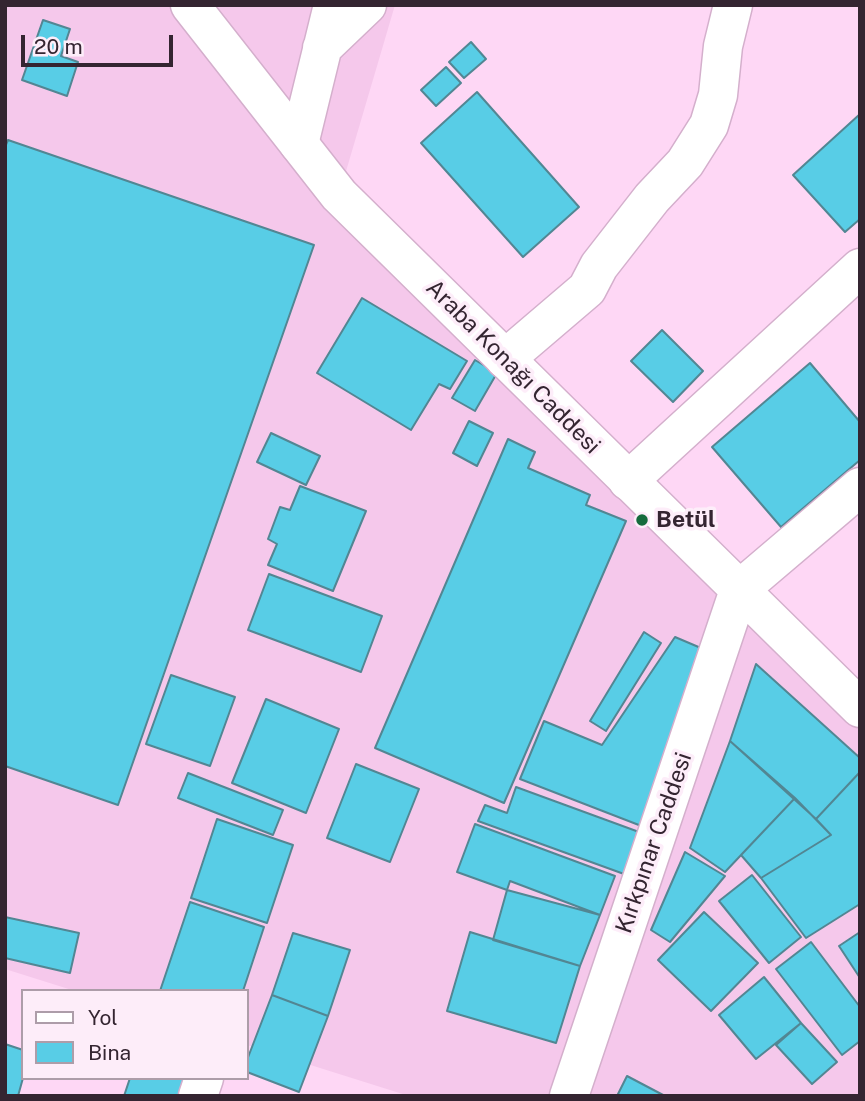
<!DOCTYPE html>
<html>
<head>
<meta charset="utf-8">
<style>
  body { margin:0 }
  #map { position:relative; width:865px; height:1101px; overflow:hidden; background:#fed7f5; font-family:"Public Sans",sans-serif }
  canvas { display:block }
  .frame { position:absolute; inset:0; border:7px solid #342531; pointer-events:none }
  .legend { position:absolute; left:21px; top:989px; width:228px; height:91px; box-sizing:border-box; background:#fdedf9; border:2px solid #ad9da9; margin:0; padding:9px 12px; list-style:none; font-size:21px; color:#342531 }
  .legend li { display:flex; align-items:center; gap:14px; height:35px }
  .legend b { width:35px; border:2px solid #ad9da9 }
  .scale { position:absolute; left:21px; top:35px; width:152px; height:32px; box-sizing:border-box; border:4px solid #342531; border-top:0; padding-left:9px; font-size:21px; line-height:24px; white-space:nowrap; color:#342531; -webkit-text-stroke:5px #fdedf9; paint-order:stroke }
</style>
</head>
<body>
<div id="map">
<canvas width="865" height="1101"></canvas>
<div class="frame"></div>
<ul class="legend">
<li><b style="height:9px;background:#fff"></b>Yol</li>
<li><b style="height:19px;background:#58cde6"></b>Bina</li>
</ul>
<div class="scale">20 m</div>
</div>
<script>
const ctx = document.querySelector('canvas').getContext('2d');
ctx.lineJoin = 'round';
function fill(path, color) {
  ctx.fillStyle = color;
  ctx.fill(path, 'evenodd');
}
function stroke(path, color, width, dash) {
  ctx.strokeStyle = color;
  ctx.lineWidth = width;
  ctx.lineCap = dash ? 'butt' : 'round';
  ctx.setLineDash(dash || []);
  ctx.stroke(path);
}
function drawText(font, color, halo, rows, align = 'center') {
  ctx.font = font + ' "Public Sans",sans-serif';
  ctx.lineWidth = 7;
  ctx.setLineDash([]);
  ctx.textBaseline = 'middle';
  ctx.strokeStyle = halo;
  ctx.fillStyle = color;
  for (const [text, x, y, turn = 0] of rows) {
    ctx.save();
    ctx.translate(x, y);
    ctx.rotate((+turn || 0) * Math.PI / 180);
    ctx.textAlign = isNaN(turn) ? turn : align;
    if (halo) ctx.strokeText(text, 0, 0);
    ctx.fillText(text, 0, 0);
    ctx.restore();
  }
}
fill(new Path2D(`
  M 5,5 L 395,5 L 339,195 L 860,709 L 860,1096 L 409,1096 L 247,1045 L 247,991 L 75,991 L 5,969 Z`), '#f5c8eb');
const building = new Path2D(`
  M 43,20 L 70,29 L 61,56 L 78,62 L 67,96 L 22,80 Z
  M 471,42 L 486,59 L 464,78 L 449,62 Z
  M 446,67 L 461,83 L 436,106 L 421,90 Z
  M 477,92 L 579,207 L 523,257 L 421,143 Z
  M 860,114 L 860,219 L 845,232 L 793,175 Z
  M 8,140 L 314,245 L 118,805 L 5,766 L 5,147 Z
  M 362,298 L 467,361 L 450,389 L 439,384 L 411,430 L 317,373 Z
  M 662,330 L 703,371 L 673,402 L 631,361 Z
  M 475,360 L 497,373 L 475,411 L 452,398 Z
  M 810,363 L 860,422 L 860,460 L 781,527 L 712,447 Z
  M 469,421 L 493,433 L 477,466 L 453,453 Z
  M 271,433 L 320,456 L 306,485 L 257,462 Z
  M 508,439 L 535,452 L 528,468 L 590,495 L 586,505 L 626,521 L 504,803 L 375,748 Z
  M 300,486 L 366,511 L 333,591 L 268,565 L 277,544 L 268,539 L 280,507 L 290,510 Z
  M 269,574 L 382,616 L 361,672 L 248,630 Z
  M 644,632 L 661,643 L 606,731 L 590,721 Z
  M 675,637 L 715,654 L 644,827 L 520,779 L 544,721 L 602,745 Z
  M 756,664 L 860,758 L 860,772 L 816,819 L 730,741 Z
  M 171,675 L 235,697 L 210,766 L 146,744 Z
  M 266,699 L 339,729 L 306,813 L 232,783 Z
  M 730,741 L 795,798 L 725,872 L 690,848 Z
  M 356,764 L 419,789 L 390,862 L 327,838 Z
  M 860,772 L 860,904 L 806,938 L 761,878 L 831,835 L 816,819 Z
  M 188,773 L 283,810 L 273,835 L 178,798 Z
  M 516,787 L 639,832 L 624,874 L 478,821 L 485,805 L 507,813 Z
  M 795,798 L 831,835 L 761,878 L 741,855 Z
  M 217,819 L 293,845 L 267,923 L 191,898 Z
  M 475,824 L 615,876 L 600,915 L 510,881 L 507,890 L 457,872 Z
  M 685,852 L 725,876 L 670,942 L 651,930 Z
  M 752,875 L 801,937 L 769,963 L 719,901 Z
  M 507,890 L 600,915 L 580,966 L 493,940 Z
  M 190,902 L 264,927 L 243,991 L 160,991 Z
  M 704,912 L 758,963 L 711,1011 L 658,960 Z
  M 5,917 L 79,933 L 70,973 L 5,958 Z
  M 470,932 L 580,966 L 556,1043 L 447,1011 Z
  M 860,932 L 860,978 L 839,946 Z
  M 293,933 L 350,950 L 328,1016 L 272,995 Z
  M 811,942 L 860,1007 L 860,1041 L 842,1055 L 776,969 Z
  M 764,977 L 801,1023 L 756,1059 L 719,1015 Z
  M 272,995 L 328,1016 L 299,1092 L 247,1072 L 247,1060 Z
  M 801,1023 L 837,1062 L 812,1084 L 776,1045 Z
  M 5,1044 L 23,1050 L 23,1078 L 18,1096 L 5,1096 Z
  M 627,1076 L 665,1096 L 617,1096 Z
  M 130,1078 L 187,1078 L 181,1096 L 124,1096 Z`);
fill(building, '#58cde6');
stroke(building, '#528693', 2);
const minor = new Path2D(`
  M 322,48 L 367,5
  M 299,144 L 333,5
  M 505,359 L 587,289 L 599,266 L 652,198 L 685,163 L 709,125 L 718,95 L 723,46 L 733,5
  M 628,481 L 860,268
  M 739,590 L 860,487
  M 198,1096 L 204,1078`);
const major = new Path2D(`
  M 190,5 L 339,195 L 860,708
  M 569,1096 L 739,590`);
stroke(minor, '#d4afcc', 41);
stroke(major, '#d4afcc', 41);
stroke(minor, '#fff', 38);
stroke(major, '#fff', 38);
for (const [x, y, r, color] of [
  [642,520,7,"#166b3d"]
]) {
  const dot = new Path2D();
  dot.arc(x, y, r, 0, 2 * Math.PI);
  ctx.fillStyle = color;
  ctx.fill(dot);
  stroke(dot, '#fdedf9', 2.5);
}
drawText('23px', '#342531', '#fdedf9', [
  ["Araba Konağı Caddesi",513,367,45],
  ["Kırkpınar Caddesi",654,843,-71]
]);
drawText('bold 23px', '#342531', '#fdedf9', [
  ["Betül",656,520]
], 'left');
</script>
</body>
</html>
